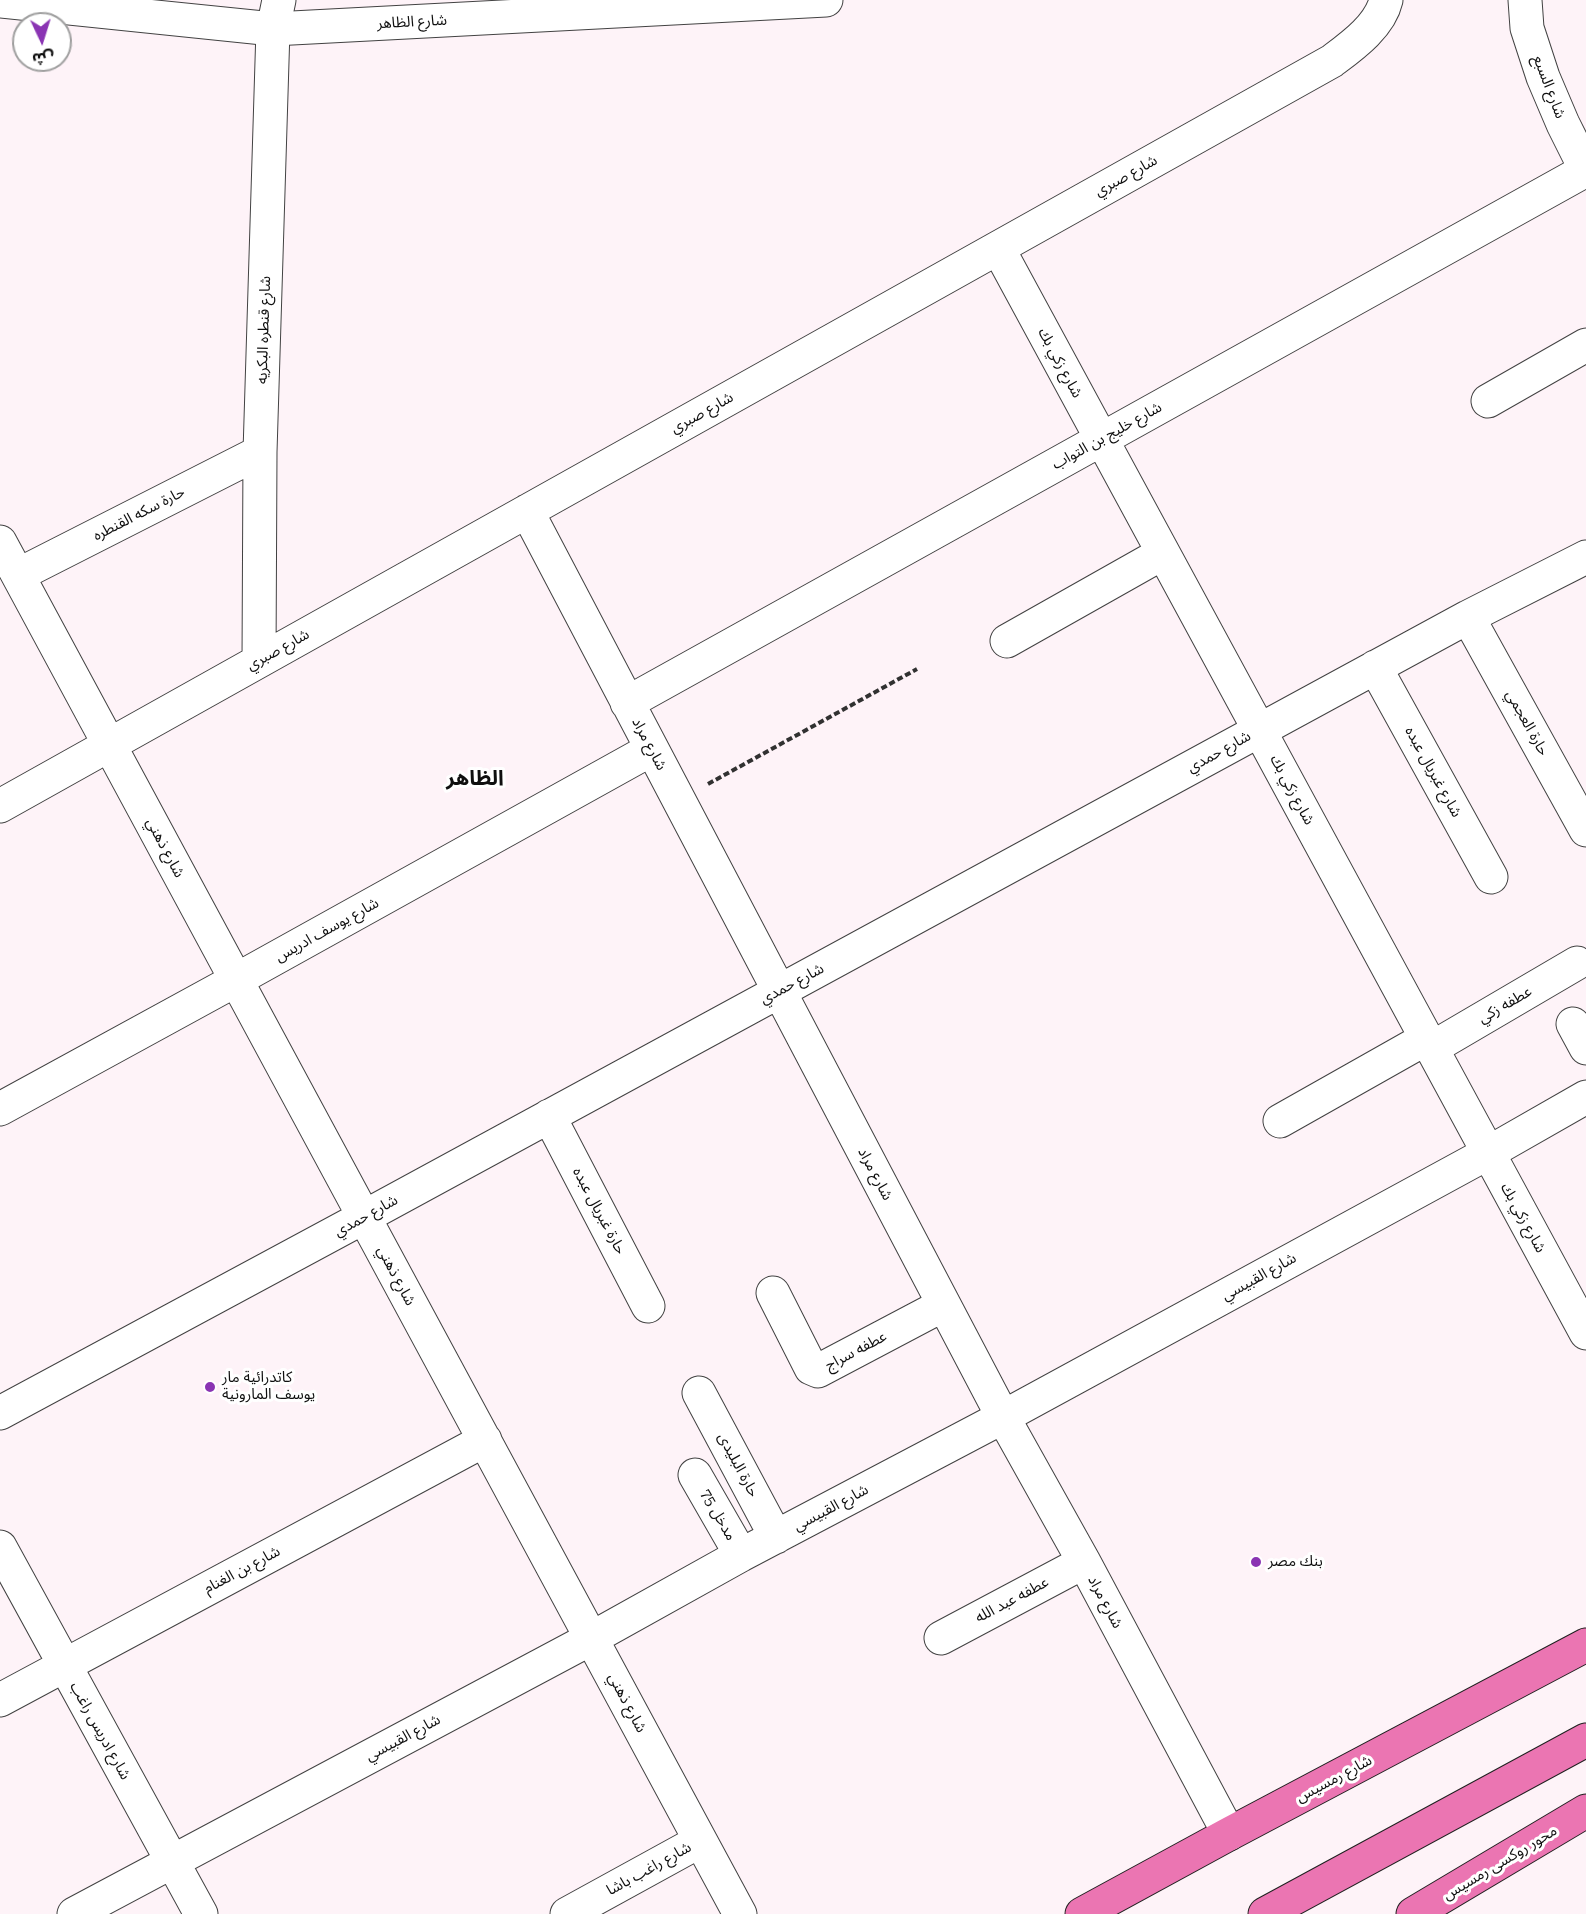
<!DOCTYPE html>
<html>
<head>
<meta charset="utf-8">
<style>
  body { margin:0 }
  #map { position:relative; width:1586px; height:1914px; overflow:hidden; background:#fef3f8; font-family:"Roboto Serif","Noto Sans Arabic",serif }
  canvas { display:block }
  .north { position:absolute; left:12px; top:12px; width:60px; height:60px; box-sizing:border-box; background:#fff; border:2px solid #9f9f9f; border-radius:50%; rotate:176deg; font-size:16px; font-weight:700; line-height:24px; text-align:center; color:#0f0f0f }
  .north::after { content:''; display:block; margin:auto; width:21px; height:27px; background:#8a34b3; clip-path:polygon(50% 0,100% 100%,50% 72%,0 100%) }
</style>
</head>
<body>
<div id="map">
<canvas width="1586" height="1914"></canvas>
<div class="north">ش</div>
</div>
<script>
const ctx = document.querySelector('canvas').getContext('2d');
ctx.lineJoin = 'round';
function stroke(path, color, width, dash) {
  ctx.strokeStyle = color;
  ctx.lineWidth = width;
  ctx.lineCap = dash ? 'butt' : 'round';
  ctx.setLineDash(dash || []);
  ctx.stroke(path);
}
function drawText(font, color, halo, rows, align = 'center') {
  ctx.font = font + ' "Roboto Serif","Noto Sans Arabic",serif';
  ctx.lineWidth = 6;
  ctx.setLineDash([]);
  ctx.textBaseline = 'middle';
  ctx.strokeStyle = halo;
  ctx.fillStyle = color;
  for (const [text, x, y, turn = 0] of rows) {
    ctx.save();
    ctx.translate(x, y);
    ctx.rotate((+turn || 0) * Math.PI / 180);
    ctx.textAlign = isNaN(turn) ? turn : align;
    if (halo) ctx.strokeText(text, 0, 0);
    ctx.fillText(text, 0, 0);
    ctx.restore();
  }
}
const minor = new Path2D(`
  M 1525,0 L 1527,28 L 1543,77 L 1563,124 L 1586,170
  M 998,248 L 1586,1333
  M 1488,401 L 1586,345
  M 527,511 L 1003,1417 L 1084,1562 L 1229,1834
  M 0,542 L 740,1914
  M 18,575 L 260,452
  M 1468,617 L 1586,830
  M 1007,641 L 1163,553
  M 259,661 L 260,452 L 273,29 L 279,0
  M 1375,667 L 1491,877
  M 627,703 L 1586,170
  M 0,806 L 1332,61 C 1352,46 1380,26 1386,0
  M 1573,1024 L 1586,1048
  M 1432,1048 L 1577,963
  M 0,1109 L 236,980 L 652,749
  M 549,1116 L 648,1306
  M 1280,1121 L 1427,1038
  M 773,1293 L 811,1368 L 818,1371 L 943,1305
  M 699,1393 L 776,1537
  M 0,1413 L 364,1217 L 1468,617 L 1586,557
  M 695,1475 L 741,1555
  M 0,1547 L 201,1914
  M 941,1638 L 1084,1562
  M 0,1700 L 485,1440
  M 74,1914 L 592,1638 L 741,1555 L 1003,1417 L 1488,1153 L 1586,1097
  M 567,1914 L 700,1841`);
const tertiary = new Path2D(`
  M 0,1 L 273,29 L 826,0`);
const primary = new Path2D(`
  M 1082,1914 L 1229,1834 L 1586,1645
  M 1265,1914 L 1586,1740
  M 1413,1914 L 1586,1811`);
stroke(minor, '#424242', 35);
stroke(tertiary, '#424242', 35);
stroke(primary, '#202020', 35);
stroke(new Path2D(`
  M 708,784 L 917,669`), '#313131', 4, [6, 3]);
stroke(minor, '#fff', 33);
stroke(tertiary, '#fff', 33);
stroke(primary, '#eb75b2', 33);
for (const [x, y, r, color] of [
  [210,1387,6,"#8a34b3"],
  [1256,1562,6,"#8a34b3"]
]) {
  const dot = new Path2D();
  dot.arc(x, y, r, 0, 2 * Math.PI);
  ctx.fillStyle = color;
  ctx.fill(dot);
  stroke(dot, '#fff', 2);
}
drawText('15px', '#0f0f0f', '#fff', [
  ["شارع الظاهر",412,22,-3],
  ["شارع السبع",1549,87,69],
  ["شارع صبري",1126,176,-29],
  ["شارع قنطره البكريه",264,330,-88],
  ["شارع زكي بك",1060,363,62],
  ["شارع صبري",702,413,-29],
  ["شارع خليج بن التواب",1107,436,-29],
  ["حارة سكه القنطره",139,514,-27],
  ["شارع صبري",278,650,-29],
  ["حارة العجمي",1527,723,61],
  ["شارع مراد",649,744,62],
  ["شارع حمدي",1219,752,-29],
  ["شارع غبريال عبده",1433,772,61],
  ["شارع زكي بك",1292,790,62],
  ["شارع ذهني",165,848,62],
  ["شارع يوسف ادريس",327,930,-29],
  ["شارع حمدي",792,984,-28],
  ["عطفه زكي",1505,1005,-30],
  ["شارع مراد",875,1174,62],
  ["حارة غبريال عبده",599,1211,62],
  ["شارع حمدي",366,1216,-29],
  ["شارع زكي بك",1523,1218,61],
  ["شارع ذهني",396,1276,62],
  ["شارع القبيسي",1259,1277,-29],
  ["عطفه سراج",856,1351,-28],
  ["حارة البليدى",738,1465,62],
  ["شارع القبيسي",831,1508,-28],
  ["مدخل 75",718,1515,60],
  ["شارع بن الغنام",242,1570,-28],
  ["عطفه عبد الله",1012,1600,-28],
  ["شارع مراد",1105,1602,62],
  ["شارع ذهني",627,1703,62],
  ["شارع ادريس راغب",100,1731,61],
  ["شارع القبيسي",403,1738,-28],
  ["شارع رمسيس",1334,1779,-28],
  ["محور روكسى رمسيس",1500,1863,-31],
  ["شارع راغب باشا",649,1869,-29]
]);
drawText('15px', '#0f0f0f', '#fff', [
  ["كاتدرائية مار",222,1378],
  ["يوسف المارونية",222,1395],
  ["بنك مصر",1268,1562]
], 'left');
drawText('bold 21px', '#0f0f0f', '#fff', [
  ["الظاهر",475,779]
]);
</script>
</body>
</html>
